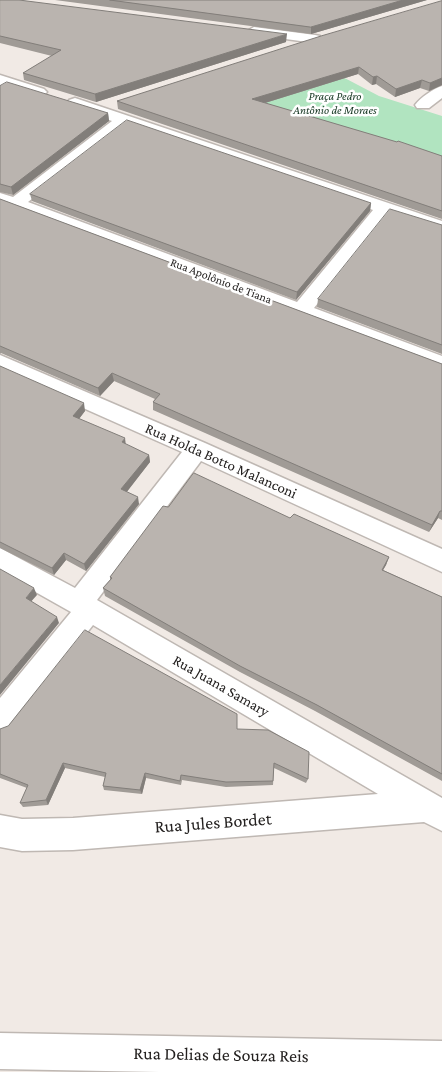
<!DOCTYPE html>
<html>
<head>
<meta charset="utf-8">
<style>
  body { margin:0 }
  canvas { display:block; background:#f1eae5 }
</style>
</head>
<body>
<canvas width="442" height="1072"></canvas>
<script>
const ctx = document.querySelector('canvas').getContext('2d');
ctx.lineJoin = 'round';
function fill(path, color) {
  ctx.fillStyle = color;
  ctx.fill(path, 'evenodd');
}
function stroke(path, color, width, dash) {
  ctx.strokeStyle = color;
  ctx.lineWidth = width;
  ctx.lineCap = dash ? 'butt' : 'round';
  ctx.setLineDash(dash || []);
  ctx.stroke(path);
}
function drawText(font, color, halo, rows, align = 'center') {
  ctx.font = font + ' "Crimson Pro",serif';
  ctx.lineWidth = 5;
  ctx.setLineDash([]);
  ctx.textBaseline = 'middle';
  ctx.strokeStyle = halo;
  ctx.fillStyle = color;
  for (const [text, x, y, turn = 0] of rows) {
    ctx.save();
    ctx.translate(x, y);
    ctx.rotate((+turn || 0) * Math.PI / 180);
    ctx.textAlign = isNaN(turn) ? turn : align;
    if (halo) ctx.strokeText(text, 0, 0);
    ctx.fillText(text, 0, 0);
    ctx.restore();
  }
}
fill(new Path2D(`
  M 337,74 L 379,96 L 442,116 L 442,161 L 242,102 Z`), '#b1e4c0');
const minor = new Path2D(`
  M 254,27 L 315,35 L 320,36 L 322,39 L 320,42 L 315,43 L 249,34 L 247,31 Z
  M 0,75 L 44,89 L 47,92 L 44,95 L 39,97 L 0,85 Z
  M 442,86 L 442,98 L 429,108 L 417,108 L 415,105 C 421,97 433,89 442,86 Z
  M 75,98 L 442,221 L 442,232 L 388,215 L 314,308 L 442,356 L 442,371 L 0,204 L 0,193 L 13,197 L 112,121 L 69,106 L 67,103 L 69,100 ZM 126,125 L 373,210 L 297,302 L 28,202 Z
  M 0,355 L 205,443 L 442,549 L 442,572 L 201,461 L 97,600 L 442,798 L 442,831 L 424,822 L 73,850 L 22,851 L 0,847 L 0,815 L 22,819 L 73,818 L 378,794 L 93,625 L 10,730 L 0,734 L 0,698 L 71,612 L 0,572 L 0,548 L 75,588 L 182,452 L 0,371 Z
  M 0,1033 L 442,1041 L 442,1072 L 159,1072 L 0,1069 Z`);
stroke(minor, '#bfb8b3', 3);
fill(minor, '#fff');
fill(new Path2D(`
  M 0,0 L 286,42 L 96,102 L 24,80 L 23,73 L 52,56 L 0,43 Z
  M 55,0 L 427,0 L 311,34 Z
  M 442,1 L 442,85 L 429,91 L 420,88 L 395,97 L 376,84 L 372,85 L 358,74 L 265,103 L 442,156 L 442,219 L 118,109 L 117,101 Z
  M 0,86 L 108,113 L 109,121 L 13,195 L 0,192 Z
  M 30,194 L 371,203 L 370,211 L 296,300 L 32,201 Z
  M 0,199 L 442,364 L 442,520 L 438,518 L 429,532 L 153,410 L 153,402 L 155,399 L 114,381 L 100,396 L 1,353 L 0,354 Z
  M 442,225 L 442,354 L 317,307 L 318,299 Z
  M 0,366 L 85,411 L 79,419 L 126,445 L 149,455 L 150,462 L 126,492 L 139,504 L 86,571 L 66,560 L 54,575 L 0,548 Z
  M 168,507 L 290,518 L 389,557 L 386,565 L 383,570 L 442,597 L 442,781 L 315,711 L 240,672 L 105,596 L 103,588 L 110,580 L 110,577 Z
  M 0,729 L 237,729 L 308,779 L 306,783 L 274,768 L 273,785 L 226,787 L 182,780 L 181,785 L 146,778 L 142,794 L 104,790 L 103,786 L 105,777 L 65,768 L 48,805 L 23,807 L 20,803 L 27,788 L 0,778 Z`), '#a09b96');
fill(new Path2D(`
  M 403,0 L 427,0 L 311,34 L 311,27 Z
  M 287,34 L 286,42 L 96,102 L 95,94 Z
  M 359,67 L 358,74 L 252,107 L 252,99 Z
  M 377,76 L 376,84 L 372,85 L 373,77 Z
  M 442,78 L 442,85 L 429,91 L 430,83 Z
  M 422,80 L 420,88 L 395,97 L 396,89 Z
  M 108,113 L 109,121 L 13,195 L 11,187 Z
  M 371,203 L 370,211 L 296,300 L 297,292 Z
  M 112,373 L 114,381 L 100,396 L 98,388 Z
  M 84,403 L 85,411 L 75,424 L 73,416 Z
  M 125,438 L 126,446 L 122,442 Z
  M 149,455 L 150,462 L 123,497 L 121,489 Z
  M 138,497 L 139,504 L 86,571 L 84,564 Z
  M 440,511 L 438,518 L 429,532 L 432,525 Z
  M 64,553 L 66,560 L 54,575 L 52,568 Z
  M 389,557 L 386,565 L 379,577 L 382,570 Z
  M 34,588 L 37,595 L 28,605 L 26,598 Z
  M 57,617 L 59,623 L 0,695 L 0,685 Z
  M 63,763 L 65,768 L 48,805 L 46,800 Z
  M 145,773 L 146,778 L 142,794 L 140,790 Z`), '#827e7a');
const building = new Path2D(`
  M 0,0 L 19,0 L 287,34 L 95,94 L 23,73 L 61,50 L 0,36 Z
  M 110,0 L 403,0 L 311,27 Z
  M 442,1 L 442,78 L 430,83 L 422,80 L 396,89 L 377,76 L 373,77 L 359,67 L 252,99 L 397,142 L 398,141 L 442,156 L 442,211 L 117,101 L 321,36 Z
  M 7,82 L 108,113 L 11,187 L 0,184 L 0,86 Z
  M 127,120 L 371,203 L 297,292 L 30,194 Z
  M 0,199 L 442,364 L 442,511 L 440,511 L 432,525 L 153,402 L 160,394 L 112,373 L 98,388 L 0,346 Z
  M 390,209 L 442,225 L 442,345 L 318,299 Z
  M 0,366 L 84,403 L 73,416 L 125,438 L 122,442 L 149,455 L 121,489 L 138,497 L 84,564 L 64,553 L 52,568 L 0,542 Z
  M 194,473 L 290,518 L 294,514 L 389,557 L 382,570 L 442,597 L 442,774 L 317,705 L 240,666 L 103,588 L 112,578 L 110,577 L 163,506 L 168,507 Z
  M 0,569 L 34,588 L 26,598 L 57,617 L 0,685 Z
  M 85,630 L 237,714 L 237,729 L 268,730 L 309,752 L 308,779 L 274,763 L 273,781 L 226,782 L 181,775 L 180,781 L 145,773 L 140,790 L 103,786 L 106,773 L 63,763 L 46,800 L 20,803 L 28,785 L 0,774 L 0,729 L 8,726 Z`);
fill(building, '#bab4af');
stroke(building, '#827e7a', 1);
drawText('italic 12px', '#153622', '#fff', [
  ["Praça Pedro",335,96],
  ["Antônio de Moraes",335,110]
]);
drawText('12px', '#23201f', '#fff', [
  ["Rua Apolônio de Tiana",221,281,21]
]);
drawText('15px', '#23201f', '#fff', [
  ["Rua Holda Botto Malanconi",221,461,24],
  ["Rua Juana Samary",221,686,30]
]);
drawText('18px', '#23201f', '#fff', [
  ["Rua Jules Bordet",213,823,-4],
  ["Rua Delias de Souza Reis",221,1055,1]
]);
</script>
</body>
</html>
